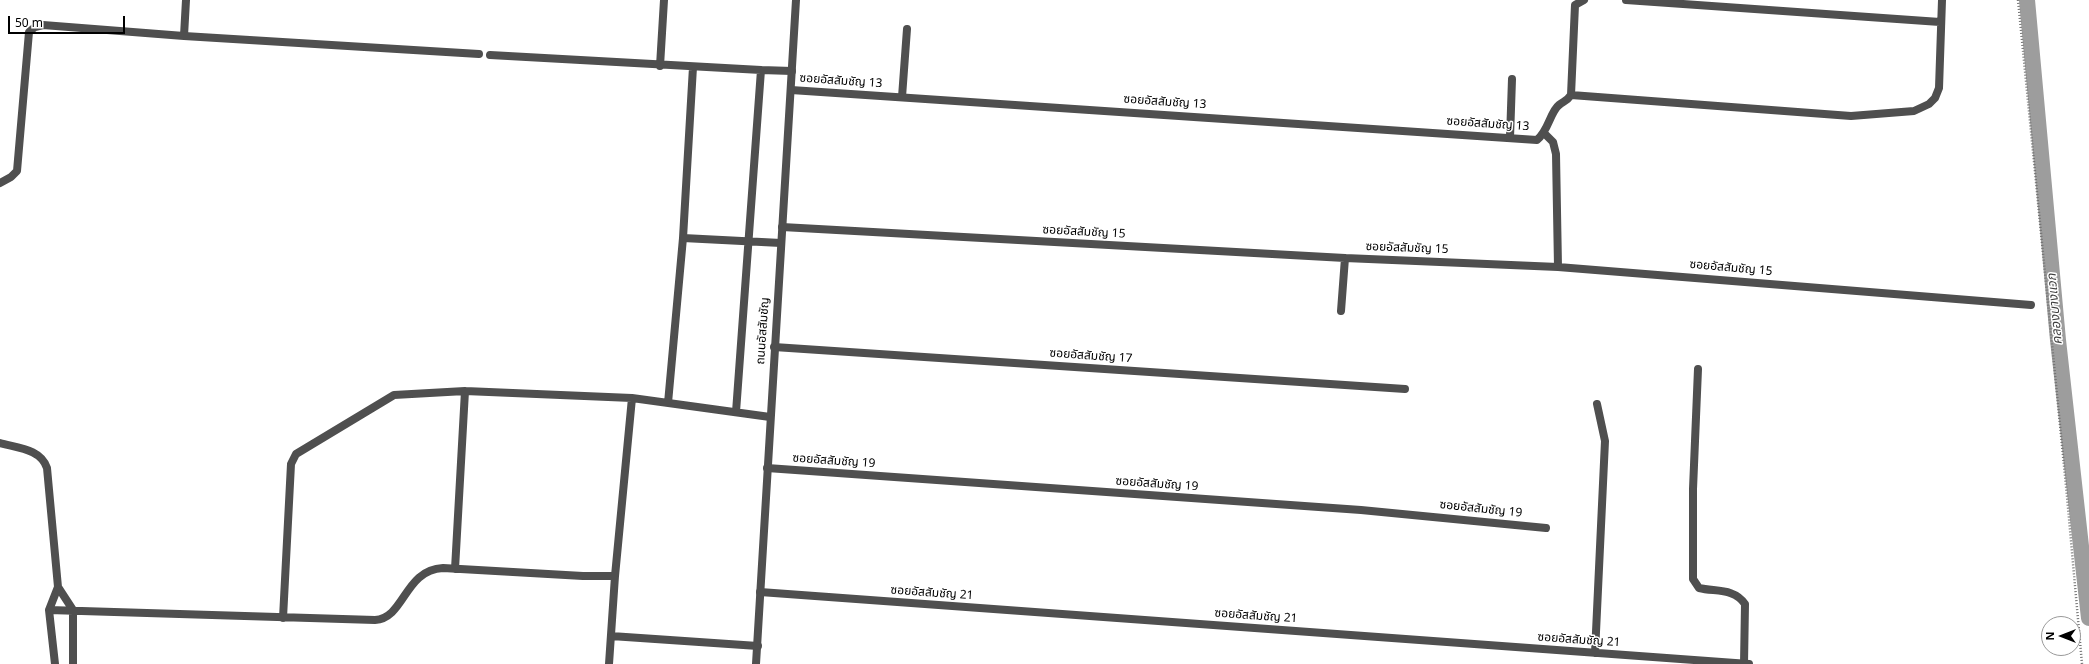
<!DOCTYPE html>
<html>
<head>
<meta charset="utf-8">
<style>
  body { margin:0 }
  #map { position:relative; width:2089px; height:664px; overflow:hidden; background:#fff; font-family:"Noto Sans",sans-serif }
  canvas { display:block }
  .north { position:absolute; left:2041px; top:616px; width:40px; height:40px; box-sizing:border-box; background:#fff; border:1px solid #999; border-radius:50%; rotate:270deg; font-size:11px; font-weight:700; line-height:16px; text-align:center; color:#000 }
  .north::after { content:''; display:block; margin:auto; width:14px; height:18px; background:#000; clip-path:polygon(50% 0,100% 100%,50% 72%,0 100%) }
  .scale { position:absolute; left:8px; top:16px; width:117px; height:18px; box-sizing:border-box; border:2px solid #000; border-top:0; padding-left:5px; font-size:12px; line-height:14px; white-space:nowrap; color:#000; -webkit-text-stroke:3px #fff; paint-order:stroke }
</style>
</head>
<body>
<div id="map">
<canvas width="2089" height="664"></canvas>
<div class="north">N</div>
<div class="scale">50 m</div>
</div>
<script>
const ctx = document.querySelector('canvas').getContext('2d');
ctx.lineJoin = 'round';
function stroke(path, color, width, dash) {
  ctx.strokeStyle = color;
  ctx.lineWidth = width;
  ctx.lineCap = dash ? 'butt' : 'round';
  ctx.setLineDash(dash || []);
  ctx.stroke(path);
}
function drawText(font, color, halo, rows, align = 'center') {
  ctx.font = font + ' "Noto Sans","Noto Sans Thai",sans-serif';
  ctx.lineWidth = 3;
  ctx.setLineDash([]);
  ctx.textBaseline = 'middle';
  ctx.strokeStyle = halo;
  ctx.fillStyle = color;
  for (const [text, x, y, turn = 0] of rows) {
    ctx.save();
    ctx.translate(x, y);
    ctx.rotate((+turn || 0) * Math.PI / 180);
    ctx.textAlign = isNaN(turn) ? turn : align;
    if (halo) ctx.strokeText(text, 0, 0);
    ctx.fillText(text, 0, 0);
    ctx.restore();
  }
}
stroke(new Path2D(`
  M 2027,0 L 2058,340 L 2089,618`), '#9d9d9d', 16);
stroke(new Path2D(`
  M 2018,0 L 2067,496 L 2082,664`), '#717171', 2.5, [1, 2]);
stroke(new Path2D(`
  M 184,36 L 186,0
  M 490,55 L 761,70 L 736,412
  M 660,66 L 664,0
  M 761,70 L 792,71
  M 902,97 L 907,29
  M 0,183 L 11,177 L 17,171 L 29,32 L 35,27 L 43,25 L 184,36 L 479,54
  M 683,238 L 781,243
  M 1698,369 L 1693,489 L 1693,579 L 1699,588 C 1716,592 1734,588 1745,604 L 1744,664
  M 668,403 L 683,238 L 693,67
  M 0,443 C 18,448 41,449 47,468 L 58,587 L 49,610 L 55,664
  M 455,569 L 465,391
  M 58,587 L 73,610 L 73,664
  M 49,610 L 375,620 C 405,618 404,570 443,568 L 583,576 L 615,576 L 632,398 L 770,417
  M 283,618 L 291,464 L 296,454 L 394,395 L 465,391 L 632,398
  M 611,636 L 758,646
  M 609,664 L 615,576`), '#4f4f4f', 8);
stroke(new Path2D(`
  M 1626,0 L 1940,22
  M 791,90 L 1537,140 C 1549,130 1550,112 1559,105 C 1564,101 1567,101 1571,95 L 1575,5 L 1584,0
  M 1571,95 L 1851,116 L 1914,111 L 1929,104 L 1935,98 L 1939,88 L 1942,0
  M 1544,133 L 1553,142 L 1556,154 L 1558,267
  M 1510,138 L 1512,79
  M 782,227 L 1345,258 L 1558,267 L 2031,305
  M 1341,311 L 1345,258
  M 774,347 L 1405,389
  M 767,468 L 1361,510 L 1546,528
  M 760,592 L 1749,664
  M 1595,653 L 1605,441 L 1597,404`), '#4f4f4f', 8);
stroke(new Path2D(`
  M 756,664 L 796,0`), '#4f4f4f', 8);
drawText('12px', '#000', '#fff', [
  ["ซอยอัสสัมชัญ 13",841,81,4],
  ["ซอยอัสสัมชัญ 13",1165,102,4],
  ["ซอยอัสสัมชัญ 13",1488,124,4],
  ["ซอยอัสสัมชัญ 15",1084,232,3],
  ["ซอยอัสสัมชัญ 15",1407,248,2],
  ["ซอยอัสสัมชัญ 15",1731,268,5],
  ["ถนนอัสสัมชัญ",763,331,-86],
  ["ซอยอัสสัมชัญ 17",1091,356,4],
  ["ซอยอัสสัมชัญ 19",834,461,4],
  ["ซอยอัสสัมชัญ 19",1157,484,4],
  ["ซอยอัสสัมชัญ 19",1481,509,6],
  ["ซอยอัสสัมชัญ 21",932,593,4],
  ["ซอยอัสสัมชัญ 21",1256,616,4],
  ["ซอยอัสสัมชัญ 21",1579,640,4]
]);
drawText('italic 13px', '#3e3e3e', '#fff', [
  ["คลองบางแวก",2055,309,-95]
]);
</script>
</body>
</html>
